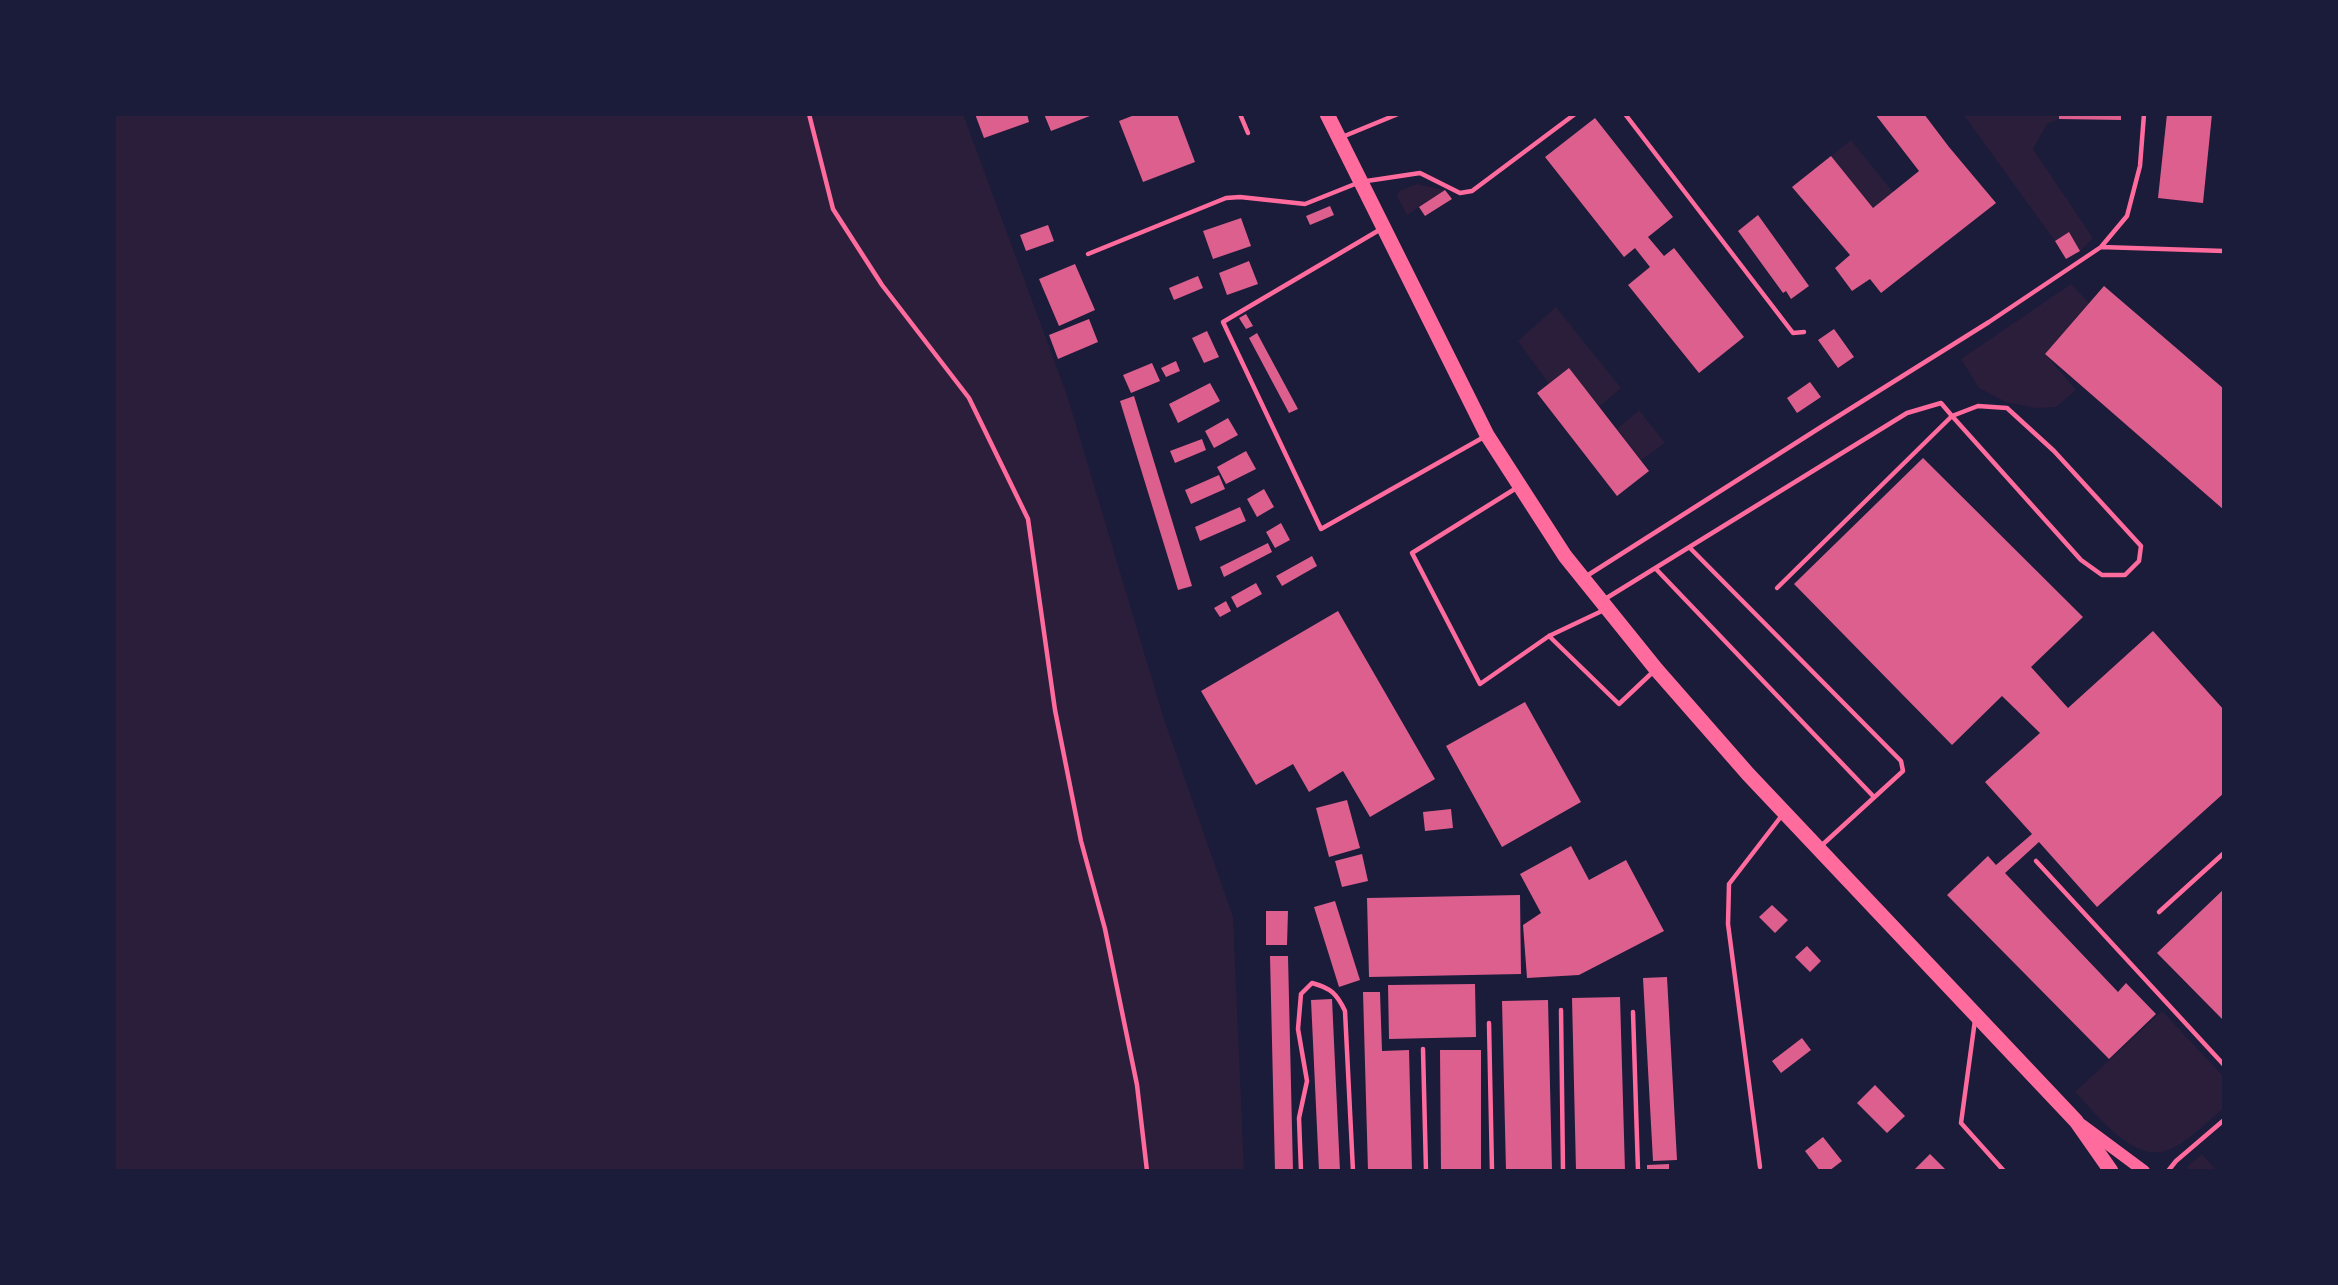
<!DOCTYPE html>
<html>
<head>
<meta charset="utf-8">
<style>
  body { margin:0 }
  #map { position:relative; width:2338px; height:1285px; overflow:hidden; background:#1b1b3a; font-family:"DM Sans",sans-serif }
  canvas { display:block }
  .frame { position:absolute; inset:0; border:116px solid #1b1b3a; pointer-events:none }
</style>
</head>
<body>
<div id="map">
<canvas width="2338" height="1285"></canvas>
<div class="frame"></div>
</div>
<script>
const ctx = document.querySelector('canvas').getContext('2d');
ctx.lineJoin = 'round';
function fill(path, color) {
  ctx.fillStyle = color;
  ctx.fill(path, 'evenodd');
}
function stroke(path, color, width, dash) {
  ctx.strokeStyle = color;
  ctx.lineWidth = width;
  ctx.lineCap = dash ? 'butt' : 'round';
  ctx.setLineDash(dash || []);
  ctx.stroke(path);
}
fill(new Path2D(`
  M 114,114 L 963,114 L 1067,395 L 1164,719 L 1233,917 L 1244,1171 L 114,1171 Z
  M 1963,114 L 2059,114 L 2059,119 L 2047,124 L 2033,149 L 2093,238 L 2080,251 L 2069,232 L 2055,241 Z
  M 1851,140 L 1893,192 L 1873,208 L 1831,156 Z
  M 1417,184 L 1445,190 L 1407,215 L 1397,196 L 1399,191 Z
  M 2071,284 L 2089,303 L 2045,354 L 2076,390 L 2056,407 L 2035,408 L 2006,402 L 1979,388 L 1961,359 Z
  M 1556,307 L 1621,388 L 1599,407 L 1549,384 L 1518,341 Z
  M 1639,410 L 1665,443 L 1641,460 L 1617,429 Z
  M 2162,1011 L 2224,1077 L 2224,1108 C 2209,1120 2190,1140 2173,1148 C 2136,1168 2098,1115 2075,1092 Z
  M 2202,1154 L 2217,1171 L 2187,1171 L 2188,1166 Z`), '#2a1e3b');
fill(new Path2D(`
  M 975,114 L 1027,114 L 1029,122 L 984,138 Z
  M 1044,114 L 1095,114 L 1051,131 Z
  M 1137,114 L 1177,114 L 1195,162 L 1143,182 L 1119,121 Z
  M 1875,114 L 1924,114 L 1949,147 L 1996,203 L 1881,293 L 1870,279 L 1852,291 L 1835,268 L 1850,255 L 1792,187 L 1831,156 L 1873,208 L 1919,171 Z
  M 2059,114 L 2121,114 L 2121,120 L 2059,119 Z
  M 2167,114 L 2212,114 L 2203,203 L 2158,198 Z
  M 1595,118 L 1673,217 L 1648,237 L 1664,256 L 1674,248 L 1744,337 L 1699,373 L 1628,285 L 1650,267 L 1635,248 L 1624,257 L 1545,157 Z
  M 1445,190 L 1452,199 L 1425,216 L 1419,207 Z
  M 1330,206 L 1334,215 L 1310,225 L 1306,216 Z
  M 1758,215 L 1809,286 L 1791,299 L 1786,291 L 1783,293 L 1738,231 Z
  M 1241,218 L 1251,246 L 1213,259 L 1203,231 Z
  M 1048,225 L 1054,241 L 1026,251 L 1020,235 Z
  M 2069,232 L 2080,251 L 2066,259 L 2055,241 Z
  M 1249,261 L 1258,284 L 1227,295 L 1219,273 Z
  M 1075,264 L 1095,310 L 1059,326 L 1039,279 Z
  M 1198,276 L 1203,288 L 1174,300 L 1169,288 Z
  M 2104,286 L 2224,389 L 2224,510 L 2045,354 Z
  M 1246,314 L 1253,326 L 1246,329 L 1239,318 Z
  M 1089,319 L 1098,342 L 1058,359 L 1049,335 Z
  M 1834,329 L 1854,357 L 1838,368 L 1818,340 Z
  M 1207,331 L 1219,357 L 1204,363 L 1192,338 Z
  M 1257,333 L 1298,409 L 1289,413 L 1249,338 Z
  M 1176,361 L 1180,371 L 1166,377 L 1161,368 Z
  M 1152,363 L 1160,381 L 1131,393 L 1123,375 Z
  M 1569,368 L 1649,471 L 1617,496 L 1537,393 Z
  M 1810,382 L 1821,397 L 1797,413 L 1787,398 Z
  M 1210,383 L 1220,401 L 1178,423 L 1169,404 Z
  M 1134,396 L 1192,586 L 1178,590 L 1120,401 Z
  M 1228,418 L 1238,435 L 1214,448 L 1205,431 Z
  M 1202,439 L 1206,450 L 1175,463 L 1170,451 Z
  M 1246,451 L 1256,469 L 1226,484 L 1217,467 Z
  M 1923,458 L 2083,617 L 2031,667 L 2068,708 L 2153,631 L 2224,710 L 2224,793 L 2097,907 L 2039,842 L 2005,873 L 2118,992 L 2126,983 L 2156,1014 L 2109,1059 L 1947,895 L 1988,856 L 1996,865 L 2032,834 L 1985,782 L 2040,733 L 2002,696 L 1952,745 L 1794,584 Z
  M 1219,475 L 1225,489 L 1191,504 L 1185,490 Z
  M 1264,489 L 1274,507 L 1257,517 L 1247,499 Z
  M 1240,507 L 1246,521 L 1200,541 L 1195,527 Z
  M 1281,523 L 1290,540 L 1275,548 L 1266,532 Z
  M 1268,543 L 1272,552 L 1224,577 L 1220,567 Z
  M 1312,556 L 1317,566 L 1282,586 L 1276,576 Z
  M 1256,583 L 1262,594 L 1237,608 L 1231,597 Z
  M 1226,601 L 1231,611 L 1220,617 L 1214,608 Z
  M 1338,611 L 1435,779 L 1370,817 L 1343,771 L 1309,792 L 1293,764 L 1256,785 L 1201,691 Z
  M 1525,702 L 1581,802 L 1502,847 L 1446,746 Z
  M 1347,800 L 1360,848 L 1329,857 L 1316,808 Z
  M 1451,809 L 1453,828 L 1425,831 L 1423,812 Z
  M 1571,846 L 1589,880 L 1626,860 L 1664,931 L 1579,975 L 1527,978 L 1523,925 L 1541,913 L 1520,874 Z
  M 1362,854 L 1368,881 L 1342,887 L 1335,861 Z
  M 2224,889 L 2224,1021 L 2157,953 Z
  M 1520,895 L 1521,974 L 1369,977 L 1367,898 Z
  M 1335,901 L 1360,980 L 1339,987 L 1314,907 Z
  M 1772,905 L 1788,920 L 1775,933 L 1759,917 Z
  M 1266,911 L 1288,911 L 1287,945 L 1266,945 Z
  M 1807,946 L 1821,961 L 1810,972 L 1795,957 Z
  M 1270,956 L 1288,956 L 1293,1171 L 1275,1171 Z
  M 1667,977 L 1677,1160 L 1653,1161 L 1643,978 Z
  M 1475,984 L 1476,1037 L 1389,1039 L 1388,985 Z
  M 1363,992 L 1380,992 L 1382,1051 L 1409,1050 L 1412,1171 L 1368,1171 Z
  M 1620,997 L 1625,1171 L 1576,1171 L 1572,998 Z
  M 1332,999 L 1340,1171 L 1319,1171 L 1311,1000 Z
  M 1548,1000 L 1552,1171 L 1506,1171 L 1502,1001 Z
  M 1802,1038 L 1811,1050 L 1781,1073 L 1772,1061 Z
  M 1440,1050 L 1481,1050 L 1481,1171 L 1441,1171 Z
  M 1875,1085 L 1905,1116 L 1887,1133 L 1857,1103 Z
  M 1823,1137 L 1842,1161 L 1829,1171 L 1820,1171 L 1805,1151 Z
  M 1930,1154 L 1947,1171 L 1913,1171 Z
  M 1669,1164 L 1669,1171 L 1647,1171 L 1647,1165 Z`), '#dd5f8e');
stroke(new Path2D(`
  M 809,114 L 833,209 L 882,285 L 969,398 L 1028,519 L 1055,710 L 1081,841 L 1105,929 L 1137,1085 L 1147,1171
  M 1240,114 L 1248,133
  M 1625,114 L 1793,333 L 1804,332
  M 1342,137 L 1398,114
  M 1381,229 L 1223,322 L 1321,529 L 1484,437
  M 2101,247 L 2224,251
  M 1088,254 L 1226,198 L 1240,197 L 1305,204 L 1360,182 L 1420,173 L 1460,193 L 1472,191 L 1575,114
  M 1518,487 L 1412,553 L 1480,684 L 1549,636 L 1604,610
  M 1690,548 L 1901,761 L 1903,771 L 1821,846
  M 1656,569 L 1874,797
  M 1585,577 L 1821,427 L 1989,322 L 2101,247 L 2127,216 L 2140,166 L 2144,114
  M 1605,599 L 1907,413 L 1941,403 L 1952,416 L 2081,560 L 2102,575 L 2125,575 L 2139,561 L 2141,546 L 2054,451 L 2007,408 L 1978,406 L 1952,416 L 1777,588
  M 1549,636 L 1619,704 L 1655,670
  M 2036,861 L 2224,1065
  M 2159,912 L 2224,853
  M 1561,1010 L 1563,1171
  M 1633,1012 L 1638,1171
  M 1975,1020 L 1961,1123 L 2004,1171
  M 1489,1023 L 1492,1171
  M 1423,1049 L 1426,1171
  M 1760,1167 L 1728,924 L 1729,884 L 1783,814
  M 1301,1171 L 1299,1118 L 1307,1081 L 1298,1029 L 1301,994 L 1312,983 C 1331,988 1337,994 1345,1011 L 1353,1171
  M 2168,1171 L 2176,1161 L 2224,1120`), '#ff6b9d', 4.5);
stroke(new Path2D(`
  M 2082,1125 L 2144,1171`), '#ff6b9d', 12);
stroke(new Path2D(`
  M 1327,114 L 1487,435 L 1565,556 L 1656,669 L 1748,774 L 2076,1121 L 2111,1171`), '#ff6b9d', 15);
</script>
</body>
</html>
